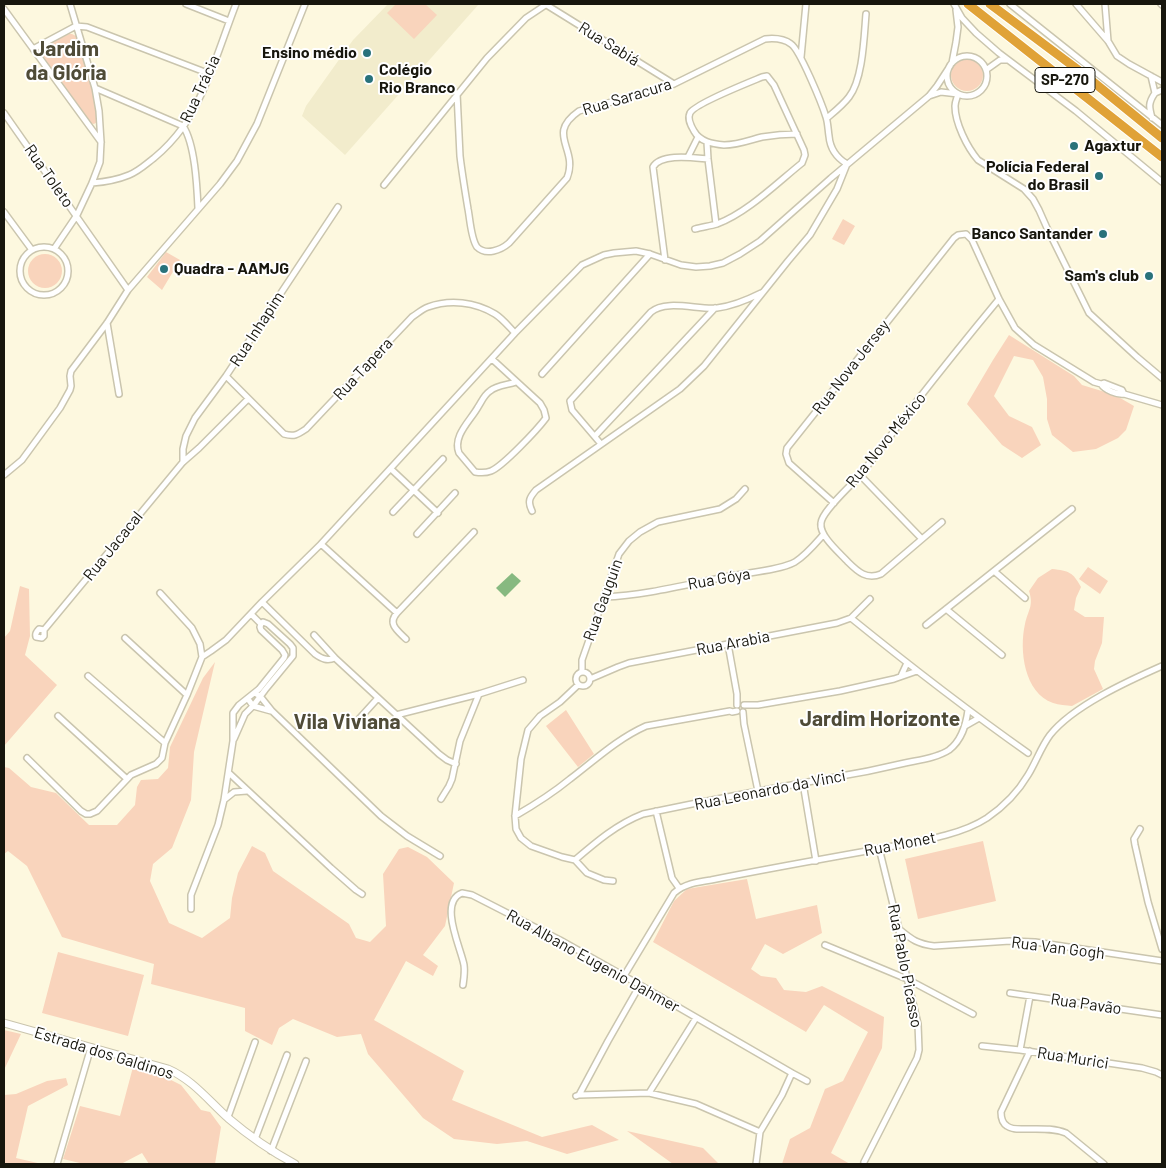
<!DOCTYPE html>
<html>
<head>
<meta charset="utf-8">
<style>
  body { margin:0 }
  #map { position:relative; width:1166px; height:1168px; overflow:hidden; background:#fdf8df; font-family:Barlow,sans-serif }
  canvas { display:block }
  .frame { position:absolute; inset:0; border:5px solid #17160d; pointer-events:none }
</style>
</head>
<body>
<div id="map">
<canvas width="1166" height="1168"></canvas>
<div class="frame"></div>
</div>
<script>
const ctx = document.querySelector('canvas').getContext('2d');
ctx.lineJoin = 'round';
function fill(path, color) {
  ctx.fillStyle = color;
  ctx.fill(path, 'evenodd');
}
function stroke(path, color, width, dash) {
  ctx.strokeStyle = color;
  ctx.lineWidth = width;
  ctx.lineCap = dash ? 'butt' : 'round';
  ctx.setLineDash(dash || []);
  ctx.stroke(path);
}
function drawText(font, color, halo, rows, align = 'center') {
  ctx.font = font + ' Barlow,sans-serif';
  ctx.lineWidth = 4;
  ctx.setLineDash([]);
  ctx.textBaseline = 'middle';
  ctx.strokeStyle = halo;
  ctx.fillStyle = color;
  for (const [text, x, y, turn = 0] of rows) {
    ctx.save();
    ctx.translate(x, y);
    ctx.rotate((+turn || 0) * Math.PI / 180);
    ctx.textAlign = isNaN(turn) ? turn : align;
    if (halo) ctx.strokeText(text, 0, 0);
    ctx.fillText(text, 0, 0);
    ctx.restore();
  }
}
fill(new Path2D(`
  M 388,4 L 479,4 L 345,155 L 302,116 L 306,106 L 353,40 Z`), '#f2eccc');
fill(new Path2D(`
  M 396,4 L 425,4 L 437,15 L 414,39 L 387,13 Z
  M 69,34 L 72,34 L 76,36 L 93,90 L 98,119 L 97,122 L 94,124 L 89,123 L 38,53 L 39,48 Z
  M951 75a16 16 0 1 1 32 0a16 16 0 1 1-32 0Z
  M 843,219 L 855,226 L 844,245 L 832,239 Z
  M 166,252 L 180,260 L 162,290 L 147,277 Z
  M28 271a17 17 0 1 1 34 0a17 17 0 1 1-34 0Z
  M 1009,335 L 1074,376 L 1082,385 L 1115,395 L 1134,406 L 1126,430 L 1118,438 L 1096,449 L 1073,452 L 1052,435 L 1047,419 L 1047,399 L 1043,377 L 1033,360 L 1014,356 L 994,396 L 1009,416 L 1032,427 L 1041,445 L 1022,458 L 1002,445 L 967,404 L 993,360 Z
  M 1088,567 L 1108,581 L 1100,594 L 1079,579 Z
  M 1052,569 C 1069,571 1073,572 1081,587 L 1076,598 L 1074,610 L 1085,617 L 1104,617 L 1102,643 L 1095,661 L 1094,669 L 1103,689 L 1072,706 C 1066,705 1059,705 1053,703 C 1024,693 1019,650 1025,624 C 1028,610 1034,606 1029,591 L 1038,578 Z
  M 20,586 L 29,589 L 30,636 L 25,655 L 57,685 L 4,746 L 4,638 L 10,631 Z
  M 215,662 L 194,752 L 191,800 L 172,848 L 153,864 L 150,881 L 169,923 L 202,938 L 230,918 L 232,898 L 238,873 L 252,846 L 265,853 L 273,871 L 349,924 L 356,938 L 370,942 L 386,926 L 383,874 L 399,849 L 408,847 L 427,857 L 454,883 L 445,926 L 423,955 L 438,966 L 433,976 L 406,961 L 374,1020 L 464,1071 L 452,1100 L 542,1137 L 592,1125 L 619,1140 L 567,1154 L 527,1141 L 497,1144 L 454,1139 L 423,1118 L 368,1054 L 361,1034 L 337,1037 L 293,1019 L 279,1028 L 272,1045 L 245,1031 L 245,1008 L 151,984 L 154,964 L 62,937 L 27,866 L 8,851 L 4,854 L 4,767 L 9,768 L 31,787 L 56,793 L 89,825 L 117,825 L 135,805 L 137,787 L 141,780 L 158,779 L 168,768 L 170,747 L 203,678 Z
  M 566,710 L 594,754 L 578,767 L 546,726 Z
  M 983,841 L 996,901 L 918,919 L 905,859 Z
  M 747,879 L 756,919 L 817,905 L 822,933 L 783,954 L 765,944 L 751,969 L 761,976 L 776,978 L 784,990 L 806,992 L 822,986 L 884,1017 L 882,1048 L 831,1153 L 850,1164 L 782,1164 L 790,1139 L 810,1128 L 825,1089 L 843,1081 L 868,1032 L 824,1005 L 806,1032 L 653,942 L 674,901 L 687,889 Z
  M 58,952 L 144,975 L 128,1036 L 42,1013 Z
  M 4,1030 L 21,1034 L 4,1070 Z
  M 143,1066 L 181,1085 L 201,1110 L 210,1112 L 221,1127 L 215,1164 L 149,1164 L 142,1153 L 121,1164 L 84,1164 L 63,1159 L 80,1106 L 120,1116 L 133,1067 Z
  M 66,1078 L 68,1085 L 28,1106 L 16,1158 L 42,1164 L 4,1164 L 4,1095 L 16,1094 L 47,1081 Z
  M 627,1131 L 703,1148 L 719,1164 L 673,1164 Z`), '#f9d4bc');
fill(new Path2D(`
  M 512,573 L 521,581 L 505,597 L 496,588 Z`), '#87b980');
const street = new Path2D(`
  M 186,4 L 229,21
  M 545,4 L 674,84
  M 954,4 L 962,18 L 976,33 L 999,53 L 1076,111 L 1162,182
  M 1010,4 L 1162,125
  M 1076,4 L 1108,41 L 1117,56 L 1129,64 L 1162,82
  M 1105,4 L 1108,41
  M 1161,4 L 1162,5
  M 4,9 L 101,142
  M 33,49 L 76,26 L 87,27 L 210,74
  M947 76a20 20 0 1 1 40 0a20 20 0 1 1-40 0Z
  M 801,57 L 806,4
  M 952,63 L 956,42 L 958,27 L 956,10
  M 986,70 L 1000,60 L 1007,60
  M 1151,76 L 1155,93 C 1148,103 1149,107 1152,118
  M 95,88 L 183,126 C 195,144 197,186 198,208
  M 457,93 C 458,114 459,135 460,156 C 462,173 465,191 468,209 C 470,219 471,239 477,247 C 486,256 501,250 509,243 L 567,178 C 579,148 545,135 579,111 L 658,89 L 674,84 L 765,39 C 774,38 783,38 791,44 C 800,50 822,104 826,117 C 828,123 828,130 829,136 C 830,148 837,158 847,164 L 837,189 L 810,235 L 788,261 L 704,366 L 680,389 L 536,490 C 530,497 527,501 532,511
  M 1155,93 L 1162,90
  M 929,96 L 941,92 L 958,94 C 957,98 955,102 955,106 C 955,123 967,147 978,160 L 1024,189 L 1033,199 L 1039,210 L 1047,228 L 1089,313 L 1137,357 L 1162,378
  M 4,113 L 128,290
  M 827,118 C 834,112 843,105 849,97 C 863,79 864,37 866,14
  M 707,142 L 708,159 L 716,224
  M 688,157 L 698,137
  M 92,183 C 105,182 117,180 129,175 C 139,171 146,164 154,158 C 165,149 175,138 183,127 C 208,90 220,45 236,4
  M 384,185 L 487,58 L 526,18 L 547,4
  M 4,212 L 32,250
  M 695,229 C 702,227 710,226 717,224 C 747,213 777,183 802,163 L 805,155 L 804,150 L 774,85 L 767,76 L 762,77 C 750,82 694,104 690,113 C 687,119 691,126 694,131 C 700,142 713,144 724,145 C 738,145 750,140 762,137 C 774,135 785,134 797,134
  M20 271a24 24 0 1 1 48 0a24 24 0 1 1-48 0Z
  M 54,249 L 77,215 L 92,183 L 100,162 L 101,142 L 99,111 L 95,88 L 70,4
  M 665,260 L 653,167 C 661,153 694,158 708,159
  M 107,323 L 119,394
  M 492,359 L 540,403 L 544,410 L 546,418 C 537,430 503,466 491,471 C 486,473 481,473 475,472 L 459,453 C 452,436 471,420 478,407 C 482,401 484,395 490,391 C 497,385 508,385 516,382
  M 542,374 L 650,254
  M 226,376 L 284,434 C 294,437 297,435 306,429 L 412,317 C 417,314 422,309 428,307 C 450,299 475,302 495,314 C 503,319 509,327 515,333
  M 1124,394 L 1122,390 L 1104,383 L 1101,384 C 1105,390 1117,395 1124,394 L 1162,405
  M 595,436 L 715,308
  M 601,444 L 572,410 L 570,401 L 651,312 C 666,299 698,310 717,308 C 733,306 747,300 761,293
  M 183,462 L 183,449 L 186,436 L 195,418 L 226,376 L 338,207
  M 391,469 L 438,513
  M 4,475 L 22,460 L 60,408 L 70,390 L 71,386 L 70,376 L 71,371 L 107,323 L 128,290 L 220,184 L 237,161 L 257,124 L 305,4
  M 860,475 L 922,539
  M 834,503 L 789,463 L 786,454 L 787,448 L 954,238 L 958,235 L 966,234 L 972,240 L 999,299 L 1015,328 L 1034,345 L 1094,382 L 1101,384
  M 393,512 L 443,459
  M 942,522 L 881,574 C 867,580 858,572 848,562 C 840,553 819,536 821,523 C 822,511 851,486 859,476 C 878,454 895,429 913,406 C 941,370 970,334 999,299
  M 417,534 L 455,493
  M 321,544 L 397,613 L 474,532
  M 994,571 L 1025,598
  M 604,597 C 649,595 692,583 736,575 C 753,572 780,570 795,562 C 806,555 815,544 823,535
  M 262,602 L 315,654 C 322,659 327,661 335,658
  M 946,609 L 1002,655
  M 397,613 C 387,624 398,631 406,639
  M 851,618 C 909,665 967,710 1028,753
  M 926,625 L 1072,509
  M 44,630 L 39,629 C 36,632 35,634 36,637 L 42,638 L 44,636 L 44,630 L 183,462 L 199,448 L 248,399
  M 314,635 L 335,658 L 439,754 L 447,760 L 456,764
  M 125,638 L 187,695
  M 728,644 L 737,694 L 737,705
  M 202,657 L 211,651 L 226,640 L 262,602 L 321,544 L 515,333 L 582,265 L 604,255 L 614,253 L 636,251 L 650,254 L 681,265 L 696,267 L 710,266 L 723,263 L 740,254 L 760,241 L 831,178 L 929,96 L 937,86 L 950,66
  M 582,672 L 582,660 L 619,554 L 629,541 L 640,532 L 658,522 L 720,509 L 736,499 L 745,489
  M576 679a7 7 0 1 1 14 0a7 7 0 1 1-14 0Z
  M 88,676 L 165,743
  M 901,676 L 907,663
  M 590,679 L 618,667 L 629,663 L 837,623 L 851,618 L 870,599
  M 578,685 L 560,702 L 540,716 L 528,730 L 521,759 L 515,816 L 516,829 L 521,838 L 531,846 L 562,857 L 575,860 L 587,873 L 604,880 L 613,881
  M 255,693 L 260,696 L 272,711 L 381,816 L 407,836 L 440,856
  M 248,699 L 253,706 L 271,711
  M 744,705 L 758,705 L 840,691 L 894,679 L 917,671
  M 743,712 L 744,724 L 758,791
  M 396,715 L 479,694 L 523,680
  M 58,716 L 127,779
  M 358,720 L 378,698
  M 965,726 L 979,718
  M 234,739 L 245,714 L 253,706 L 265,690 L 293,656 L 293,648 L 290,644 L 268,624 L 263,622 L 261,624
  M 27,758 L 81,811 L 86,814 L 90,814 L 97,811 L 131,775 L 156,764 L 162,758 L 165,743 L 187,695 L 202,657 L 200,644 L 192,628 L 160,593
  M 229,773 L 331,868 L 356,890 L 362,894
  M 803,783 L 816,861
  M 441,799 L 449,786 L 452,779 L 460,741 L 479,694
  M 224,800 L 234,792 L 247,791
  M 656,811 L 672,878 L 679,888
  M 515,816 C 534,805 553,793 570,779 C 595,760 617,739 646,726 L 730,711 L 732,712 L 737,711
  M 1140,829 L 1134,839 L 1135,845 L 1148,902 L 1162,949
  M 575,860 C 596,842 617,824 643,814 C 705,801 768,789 830,778 C 855,774 880,769 905,763 C 919,760 937,758 949,750 C 962,740 966,725 968,710
  M 191,909 L 191,895 L 218,825 L 224,800 L 233,741 L 233,713 L 239,705 L 259,689 L 284,658 L 285,655 L 282,650 L 261,630 L 260,627 L 261,624 L 251,614
  M 899,929 C 912,940 918,944 934,946 L 1010,941 L 1035,942 L 1162,961
  M 825,945 L 907,979 L 973,1014
  M 624,976 L 674,893 C 684,884 697,882 711,880 C 766,869 822,859 878,849 C 912,842 958,837 987,818 C 1003,807 1018,792 1028,775 C 1036,762 1041,747 1050,735 C 1073,706 1128,681 1162,666
  M 463,985 C 464,978 465,972 464,965 C 461,948 438,902 462,893 L 472,895 L 560,940 L 640,985 L 792,1073 L 807,1081
  M 1010,993 L 1162,1015
  M 982,1046 L 1020,1050 L 1142,1068 L 1156,1072 L 1162,1075
  M 1020,1050 L 1030,996
  M 1030,1051 L 1001,1112 C 1001,1118 1002,1123 1007,1126 C 1012,1130 1020,1129 1027,1129 C 1040,1129 1054,1128 1066,1133 L 1104,1164
  M 649,1093 L 696,1018
  M 579,1095 L 649,1093 L 696,1104 L 760,1132
  M 576,1096 L 579,1095 L 608,1041 L 640,985
  M 228,1117 L 255,1042
  M 255,1139 L 287,1055
  M 271,1151 L 306,1061
  M 864,1162 L 917,1058 L 919,1050 L 918,1024 L 902,957 L 899,929 L 879,848
  M 57,1164 L 91,1047
  M 756,1164 L 760,1132 L 782,1095 L 792,1073`);
const secondary = new Path2D(`
  M 4,1023 L 168,1069 C 193,1080 208,1100 228,1118 C 249,1136 271,1151 295,1164`);
const highway = new Path2D(`
  M 968,4 L 1162,157
  M 990,4 L 1081,72 L 1162,138`);
stroke(street, '#cac5ae', 8);
stroke(secondary, '#cac5ae', 9);
stroke(highway, '#fff', 11);
stroke(street, '#fff', 5);
stroke(secondary, '#fff', 7);
stroke(highway, '#e0a237', 9);
for (const [x, y, r, color] of [
  [367,53,5,"#29727b"],
  [369,79,5,"#29727b"],
  [1074,146,5,"#29727b"],
  [1099,176,5,"#29727b"],
  [1103,234,5,"#29727b"],
  [164,269,5,"#29727b"],
  [1149,276,5,"#29727b"]
]) {
  const dot = new Path2D();
  dot.arc(x, y, r, 0, 2 * Math.PI);
  ctx.fillStyle = color;
  ctx.fill(dot);
  stroke(dot, '#fff', 2);
}
for (const [x, y, w] of [
  [1065,80,60]
]) {
  const box = new Path2D();
  box.roundRect(x - w / 2, y - 12.5, w, 25, 4);
  ctx.fillStyle = '#fff';
  ctx.fill(box);
  stroke(box, '#17160d', 1);
}
drawText('bold 15px', '#17160d', null, [
  ["SP-270",1065,80]
]);
drawText('16px', '#17160d', '#fff', [
  ["Rua Sabiá",609,44,32],
  ["Rua Trácia",200,89,-65],
  ["Rua Saracura",627,97,-17],
  ["Rua Toleto",49,176,55],
  ["Rua Inhapim",257,329,-57],
  ["Rua Nova Jersey",851,367,-52],
  ["Rua Tapera",363,369,-47],
  ["Rua Novo México",886,440,-51],
  ["Rua Jacacal",113,546,-51],
  ["Rua Góya",719,579,-10],
  ["Rua Gauguin",603,600,-70],
  ["Rua Arabia",733,643,-11],
  ["Rua Leonardo da Vinci",770,790,-11],
  ["Rua Monet",900,844,-11],
  ["Rua Van Gogh",1058,948,7],
  ["Rua Albano Eugenio Dahmer",593,961,29],
  ["Rua Pablo Picasso",905,966,79],
  ["Rua Pavão",1086,1004,8],
  ["Estrada dos Galdinos",104,1053,17],
  ["Rua Murici",1073,1058,9]
]);
drawText('bold 16px', '#17160d', '#fff', [
  ["Ensino médio",357,53],
  ["Colégio",379,70,"left"],
  ["Rio Branco",379,88,"left"],
  ["Agaxtur",1084,146,"left"],
  ["Polícia Federal",1089,167],
  ["do Brasil",1089,185],
  ["Banco Santander",1093,234],
  ["Quadra - AAMJG",174,269,"left"],
  ["Sam's club",1139,276]
], 'right');
drawText('bold 21px', '#4f4b37', '#fff', [
  ["Jardim",66,49],
  ["da Glória",66,73],
  ["Jardim Horizonte",880,719],
  ["Vila Viviana",347,722]
]);
</script>
</body>
</html>
